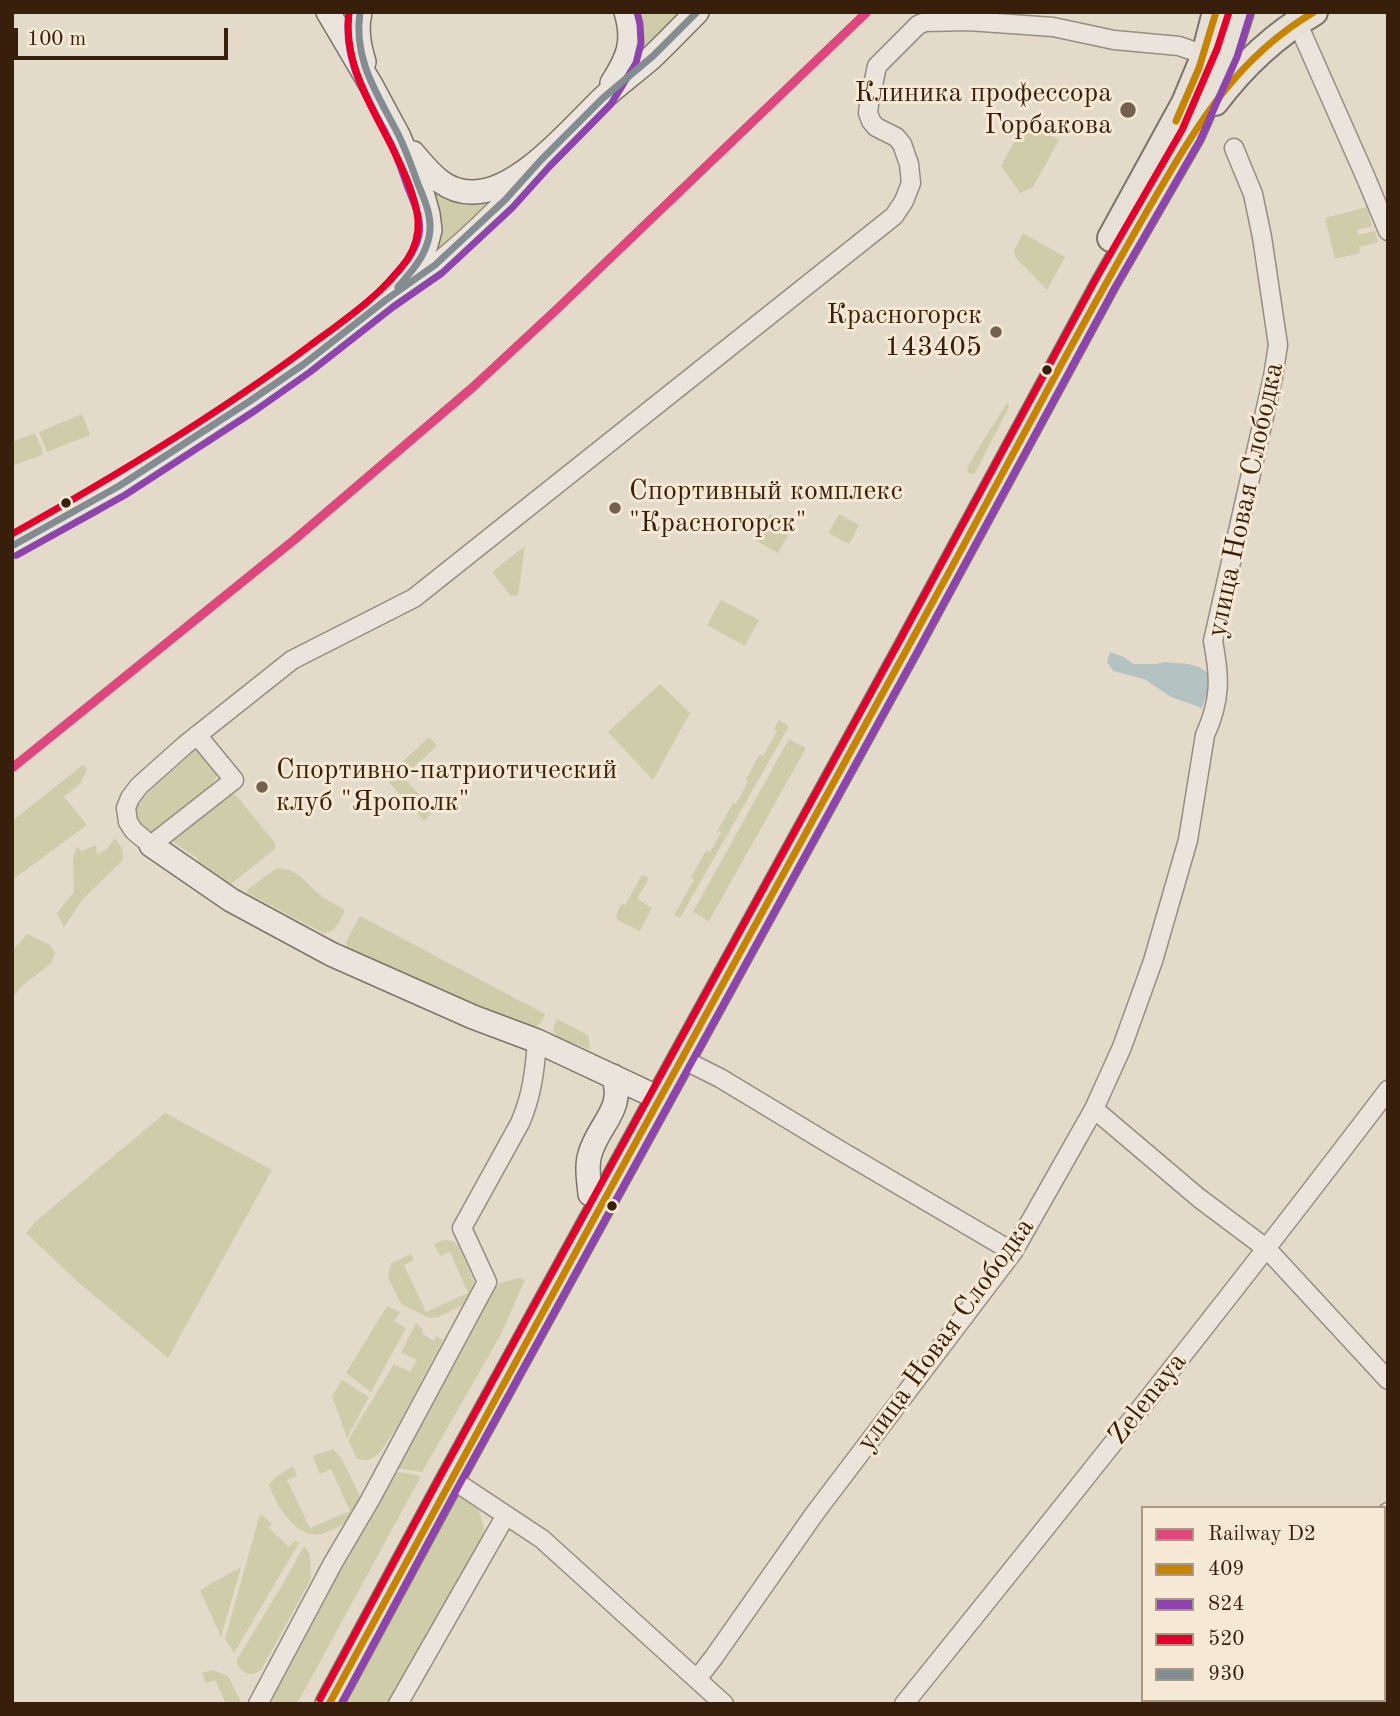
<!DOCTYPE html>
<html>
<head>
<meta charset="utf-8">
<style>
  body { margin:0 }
  #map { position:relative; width:1400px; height:1716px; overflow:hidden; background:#e4daca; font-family:"Old Standard TT",serif }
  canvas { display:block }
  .frame { position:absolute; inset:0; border:14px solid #371f0b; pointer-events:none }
  .legend { position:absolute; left:1141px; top:1506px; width:245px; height:196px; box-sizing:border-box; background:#f5e9d5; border:2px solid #a99884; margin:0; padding:9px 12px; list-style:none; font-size:21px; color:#371f0b }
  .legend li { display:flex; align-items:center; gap:14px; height:35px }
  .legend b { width:35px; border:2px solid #a99884 }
  .scale { position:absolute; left:14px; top:28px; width:214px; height:32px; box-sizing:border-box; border:4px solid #371f0b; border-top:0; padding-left:9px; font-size:21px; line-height:24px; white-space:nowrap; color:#371f0b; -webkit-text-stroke:5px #f5e9d5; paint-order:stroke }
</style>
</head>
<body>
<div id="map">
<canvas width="1400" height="1716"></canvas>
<div class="frame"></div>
<ul class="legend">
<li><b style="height:9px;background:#df477c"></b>Railway D2</li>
<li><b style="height:9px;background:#c78403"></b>409</li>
<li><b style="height:9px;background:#8e44ad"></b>824</li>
<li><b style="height:9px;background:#e4002b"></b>520</li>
<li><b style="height:9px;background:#838c91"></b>930</li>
</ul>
<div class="scale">100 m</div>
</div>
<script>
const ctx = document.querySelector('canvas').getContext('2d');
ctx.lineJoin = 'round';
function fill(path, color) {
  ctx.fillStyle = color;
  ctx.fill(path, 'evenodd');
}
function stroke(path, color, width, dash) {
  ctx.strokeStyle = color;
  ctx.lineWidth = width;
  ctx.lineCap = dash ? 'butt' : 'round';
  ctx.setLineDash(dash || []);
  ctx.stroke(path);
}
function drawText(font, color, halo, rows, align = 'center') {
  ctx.font = font + ' "Old Standard TT",serif';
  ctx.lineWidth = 6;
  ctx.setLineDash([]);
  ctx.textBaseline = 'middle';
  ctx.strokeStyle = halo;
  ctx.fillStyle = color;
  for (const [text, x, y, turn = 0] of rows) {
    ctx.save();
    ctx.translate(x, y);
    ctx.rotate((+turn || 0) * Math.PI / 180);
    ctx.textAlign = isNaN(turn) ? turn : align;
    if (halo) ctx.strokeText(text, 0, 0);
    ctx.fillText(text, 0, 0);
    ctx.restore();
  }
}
fill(new Path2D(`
  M 635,12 L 687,12 L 639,57 Z
  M 1025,122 L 1059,140 L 1033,187 L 1020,193 L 1001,166 Z
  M 432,189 L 493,200 L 434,256 Z
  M 1367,207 L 1372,226 L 1357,230 L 1358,235 L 1375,231 L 1378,242 L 1359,247 L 1360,253 L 1335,259 L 1325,218 Z
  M 1023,233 L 1065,257 L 1047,290 L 1016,258 L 1014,251 Z
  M 1007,403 L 1009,407 L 975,473 L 972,474 L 968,472 L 967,469 C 979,445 994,425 1007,403 Z
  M 82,414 L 90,435 L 47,452 L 39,432 Z
  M 35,433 L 44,454 L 12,466 L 12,442 Z
  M 770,514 L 793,527 L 778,553 L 755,540 Z
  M 839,514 L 859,525 L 849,544 L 828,533 Z
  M 525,546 L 518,595 L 511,596 L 492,572 Z
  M 721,600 L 759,620 L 745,646 L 707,625 Z
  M 660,684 L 690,713 L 653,780 L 608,732 Z
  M 779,720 L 789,726 L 680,918 L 674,915 L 694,880 L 691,877 L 706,851 L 710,852 L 721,833 L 718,830 L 733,803 L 736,804 L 748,781 L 746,779 L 760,754 L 763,756 L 777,731 L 774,729 Z
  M 429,737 L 437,746 L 403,777 L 434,811 L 424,821 L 385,778 Z
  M 789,739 L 806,748 L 709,921 L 693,912 Z
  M 195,750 L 199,750 L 218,772 C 216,789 168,822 153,835 C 144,830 132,821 136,809 C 139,797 184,761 195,750 Z
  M 83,765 L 87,769 L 81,783 L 64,797 L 87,825 L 12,880 L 12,821 Z
  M 226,793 L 236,795 L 275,843 L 275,849 L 231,884 L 201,868 L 197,858 L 168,839 Z
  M 115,838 L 122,848 L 123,860 L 83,899 L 64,927 L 57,913 L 74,892 L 73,859 L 77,846 L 81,851 L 96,845 L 97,854 L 106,850 Z
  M 277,868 C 297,868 306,883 320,895 C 328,901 337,905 345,910 C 340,920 336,934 323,933 L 247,893 L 248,889 Z
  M 642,875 L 649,878 L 637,899 L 652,908 L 640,931 L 618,920 L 616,916 L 621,904 L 625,905 Z
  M 360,916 L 543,1013 L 545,1015 C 542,1022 538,1027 531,1029 L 479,1008 L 350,952 L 347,947 L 346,942 Z
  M 27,934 L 50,945 L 55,952 L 51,963 L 22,986 L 12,998 L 12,951 Z
  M 557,1019 L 588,1035 L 590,1050 L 557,1037 L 553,1029 Z
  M 165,1113 L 272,1170 L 168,1358 L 78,1282 L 26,1233 L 35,1222 Z
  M 444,1240 L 453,1241 L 459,1247 L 476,1286 L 467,1303 L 438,1317 L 429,1318 L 401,1304 L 388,1277 L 391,1263 L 411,1254 L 414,1260 L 404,1265 L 426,1312 L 468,1293 L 450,1252 L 440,1256 L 434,1244 Z
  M 520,1278 L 525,1280 L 500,1336 L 422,1472 L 395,1468 L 496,1284 Z
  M 387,1306 L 400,1312 L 394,1321 L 406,1328 L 371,1392 L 346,1373 Z
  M 416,1323 L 423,1329 L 422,1334 L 434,1341 L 436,1336 L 443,1340 L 397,1427 L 379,1454 L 369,1460 L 357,1459 L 348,1440 L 394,1364 L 410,1372 L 417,1360 L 401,1353 Z
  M 342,1380 L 369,1397 L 347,1438 L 332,1396 Z
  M 333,1449 L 342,1459 L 361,1498 C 355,1516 348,1523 332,1530 C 328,1531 325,1533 322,1534 C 296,1540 275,1504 269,1484 L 277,1476 L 293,1466 L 297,1476 L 287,1480 L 310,1528 L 350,1511 L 331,1469 L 320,1474 L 313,1456 Z
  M 393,1471 L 421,1476 L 297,1704 L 270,1704 Z
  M 455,1492 L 476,1501 L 485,1531 L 389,1704 L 341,1704 Z
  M 260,1514 L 272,1523 L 269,1528 L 289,1547 L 295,1541 L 299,1543 L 234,1653 L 225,1639 Z
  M 304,1546 L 310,1554 L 311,1579 L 261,1670 C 250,1678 241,1673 236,1661 L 281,1587 Z
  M 241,1567 L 221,1637 L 200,1590 Z
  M 214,1670 L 228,1676 L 242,1704 L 226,1704 L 215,1680 L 206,1683 L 202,1673 Z`), '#cfccaa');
fill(new Path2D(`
  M 1110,652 L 1124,657 L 1133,664 L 1155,664 L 1166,662 L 1188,664 L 1199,667 L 1208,673 L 1208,691 L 1202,708 L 1171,697 L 1144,679 L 1113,671 L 1107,662 Z`), '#b4c3c1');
const street = new Path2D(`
  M 1297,22 L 1366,178 L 1388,231
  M 404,287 C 449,256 490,217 526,177
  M 197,735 L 234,780 L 151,845 L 134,831 L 128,822 L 126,808 L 130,798 L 139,786 L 185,745 L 292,660 L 414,598 L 894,216 L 904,201 L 911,183 L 909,164 L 902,144 L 896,137 L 876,127 L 871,121 L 868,113 L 869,104 L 877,66 L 918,25 L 925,22 L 968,21 L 1053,27 L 1114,40 L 1179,46 L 1205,55
  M 682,1059 L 720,1078 L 841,1151 L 1013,1252
  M 1094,1109 L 1199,1198 L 1267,1249 L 1388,1380
  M 450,1480 L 462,1486 L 542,1539 L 724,1704
  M 1384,1516 L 1388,1512
  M 697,1679 L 714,1657 L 815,1513 L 1013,1252 L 1094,1109 L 1122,1047 L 1153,961 L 1188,840 L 1205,735 C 1221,700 1220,677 1213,641 L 1273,377 L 1278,345 L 1262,237 L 1253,194 L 1234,148
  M 258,1704 L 333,1563 L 370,1500 L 487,1282 L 462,1228 L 520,1123 C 532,1096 535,1069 537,1041
  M 398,1704 L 506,1515
  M 904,1704 C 1068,1501 1230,1298 1388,1090
  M 1189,1704 L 1193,1700`);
const secondary = new Path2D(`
  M 360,12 C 356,30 359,45 364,62
  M 612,83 C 628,58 635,42 626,12
  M 413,153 C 429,172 445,193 473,192 C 519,192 571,129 602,99 C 617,85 635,72 651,58 C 667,43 682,27 697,12
  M 12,546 L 91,503 L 151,466 L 304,364 L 387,299 L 417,264 L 426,245 L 430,230 L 428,214 L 423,196 L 399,137 L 371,85 L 328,12
  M 151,845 L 231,900 L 331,954 L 473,1017 L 537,1041 L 646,1092
  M 590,1194 C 589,1182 586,1166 590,1154 C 598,1125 626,1108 613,1076`);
const primary = new Path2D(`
  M 1215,102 C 1242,66 1275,35 1314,12
  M 1111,238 L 1185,103 L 1205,55 L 1216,12
  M 329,1704 L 450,1480 L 908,647 L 1106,282 L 1191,135 L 1227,53 L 1240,12`);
stroke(street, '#968d82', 21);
stroke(secondary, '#7d7469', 26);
stroke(primary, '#7d7469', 30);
stroke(street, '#eae4dc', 18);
stroke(secondary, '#eae4dc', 23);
stroke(primary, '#e6e0d7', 26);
stroke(new Path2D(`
  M 1176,121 L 1199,68 L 1216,12
  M 329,1704 C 520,1350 715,1000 908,647 C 962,549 1015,450 1068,352 C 1095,303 1122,254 1150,206 C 1195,129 1234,59 1314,12`), '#c78403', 7);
stroke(new Path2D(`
  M 349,12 C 342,61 367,97 388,138 C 397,154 402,172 408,188 C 414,203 422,219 419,235 C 415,253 402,267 390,280
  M 17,555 L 125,495 L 256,410 L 310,372 L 393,307 L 442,273 L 512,208 L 549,167 L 611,104 L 636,63 L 641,43 L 640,24 L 637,12
  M 341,1704 L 459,1485 L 917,652 L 1115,287 L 1200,140 L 1237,57 L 1250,15`), '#8e44ad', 7);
stroke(new Path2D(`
  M 12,534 C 114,477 214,417 308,347 C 343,321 381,296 407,260 C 415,248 419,235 418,220 C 417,208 413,196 409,185 C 388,127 341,75 349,12
  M 320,1699 L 441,1475 L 899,642 L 1097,277 L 1182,130 L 1217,49 L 1229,12`), '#e4002b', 7);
stroke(new Path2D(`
  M 360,12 C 353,60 377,93 398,134 C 406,150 412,167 418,184 C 425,201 433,218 429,237 C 425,257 411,272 398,287
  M 12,546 L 119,486 L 250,401 L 304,364 L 387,299 L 435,265 L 505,200 L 541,160 L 603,98 L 653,56 L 697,12`), '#838c91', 7);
stroke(new Path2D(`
  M 12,768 L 294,540 L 473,387 L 556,310 L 867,12`), '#df477c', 9);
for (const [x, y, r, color] of [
  [1128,110,9,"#74604e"],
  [996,332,7,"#74604e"],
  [1047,370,6,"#371f0b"],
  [66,503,6,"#371f0b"],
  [615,508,7,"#74604e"],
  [262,787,7,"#74604e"],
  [612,1206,6,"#371f0b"]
]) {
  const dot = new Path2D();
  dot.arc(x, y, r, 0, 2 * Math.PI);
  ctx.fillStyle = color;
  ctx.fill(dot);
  stroke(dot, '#f5e9d5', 2.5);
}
drawText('28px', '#371f0b', '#f5e9d5', [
  ["Клиника профессора",1112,94],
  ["Горбакова",1112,126],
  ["Красногорск",982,316],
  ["143405",982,348],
  ["Спортивный комплекс",629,492,"left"],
  ["\"Красногорск\"",629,524,"left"],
  ["Спортивно-патриотический",276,771,"left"],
  ["клуб \"Ярополк\"",276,803,"left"]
], 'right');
drawText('28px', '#371f0b', '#f5e9d5', [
  ["улица Новая Слободка",1246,500,-78],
  ["улица Новая Слободка",946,1335,-54],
  ["Zelenaya",1148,1399,-52]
]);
</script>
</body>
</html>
